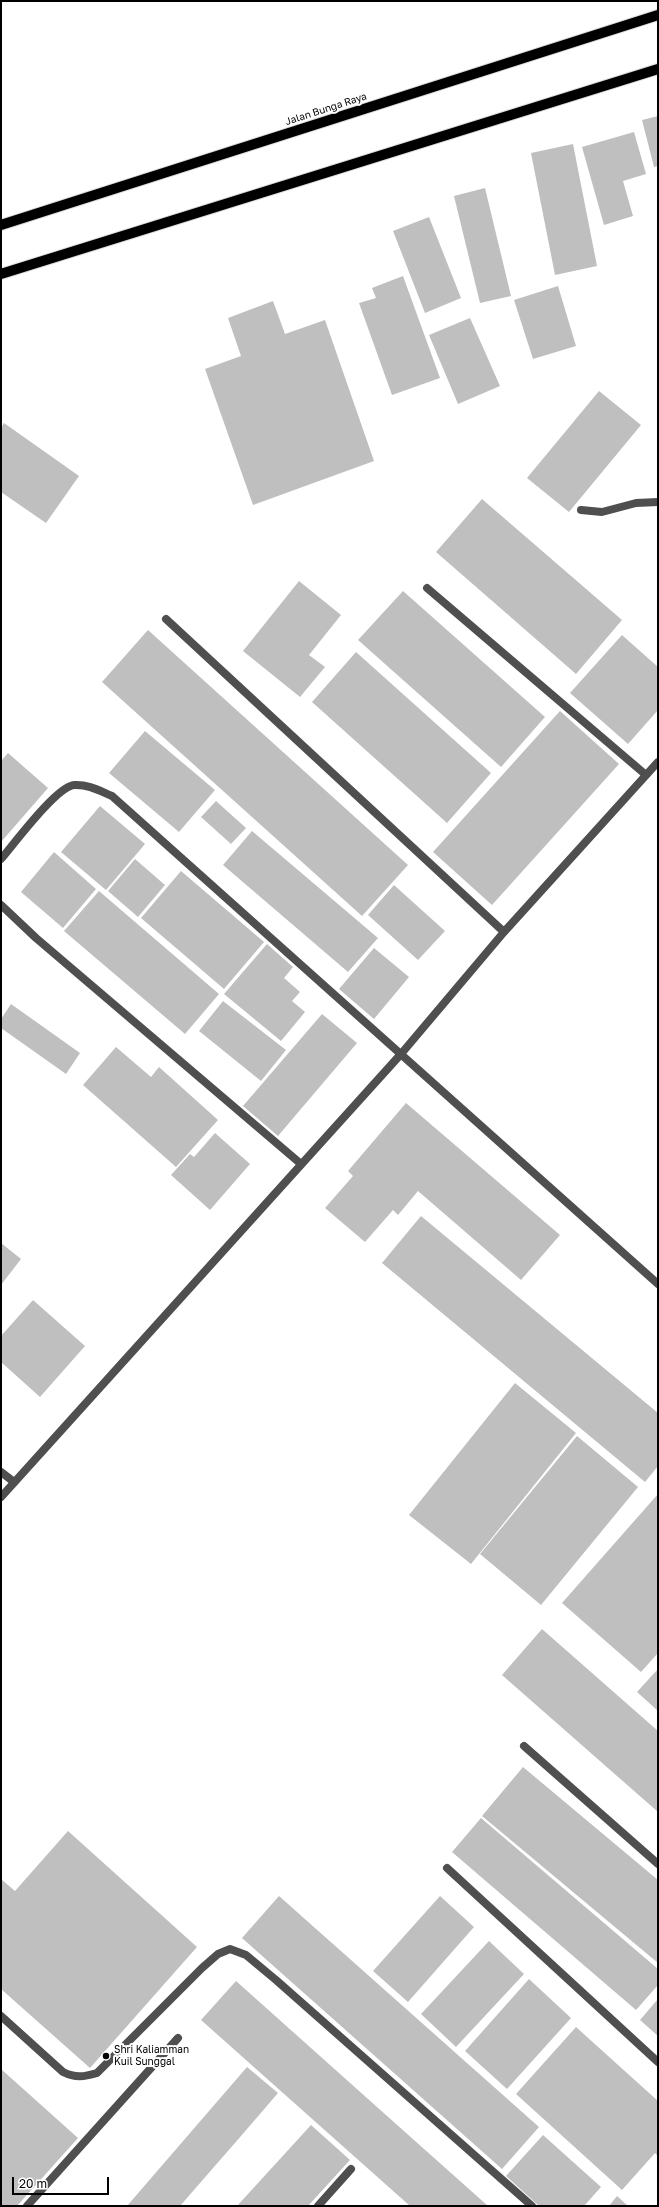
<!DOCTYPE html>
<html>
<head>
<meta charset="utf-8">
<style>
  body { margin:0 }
  #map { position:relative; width:659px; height:2207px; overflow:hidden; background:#fff; font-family:"Golos Text",sans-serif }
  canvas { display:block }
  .frame { position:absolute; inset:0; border:2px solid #000; pointer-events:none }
  .scale { position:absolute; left:12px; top:2177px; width:97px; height:18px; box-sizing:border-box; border:2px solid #000; border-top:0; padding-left:5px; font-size:12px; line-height:14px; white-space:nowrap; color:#000; -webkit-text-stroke:3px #fff; paint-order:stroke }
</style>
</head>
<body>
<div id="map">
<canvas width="659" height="2207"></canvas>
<div class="frame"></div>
<div class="scale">20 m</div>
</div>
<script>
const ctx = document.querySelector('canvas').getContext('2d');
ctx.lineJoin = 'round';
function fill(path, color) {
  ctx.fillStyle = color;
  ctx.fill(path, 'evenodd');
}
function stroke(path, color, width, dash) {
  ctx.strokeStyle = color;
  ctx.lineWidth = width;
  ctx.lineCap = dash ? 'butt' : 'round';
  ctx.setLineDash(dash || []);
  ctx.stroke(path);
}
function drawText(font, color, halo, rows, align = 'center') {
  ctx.font = font + ' "Golos Text",sans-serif';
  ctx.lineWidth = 4;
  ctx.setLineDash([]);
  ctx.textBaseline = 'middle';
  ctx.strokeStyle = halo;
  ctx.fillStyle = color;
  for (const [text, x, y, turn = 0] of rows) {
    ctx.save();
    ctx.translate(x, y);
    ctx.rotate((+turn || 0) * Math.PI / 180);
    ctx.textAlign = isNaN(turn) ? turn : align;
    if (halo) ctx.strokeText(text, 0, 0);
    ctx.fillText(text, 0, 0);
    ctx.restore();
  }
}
fill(new Path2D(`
  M 658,116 L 658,166 L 654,167 L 642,120 Z
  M 634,132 L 646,174 L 623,181 L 633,216 L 604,225 L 582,147 Z
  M 573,144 L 597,266 L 555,275 L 531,153 Z
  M 485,188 L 511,296 L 480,303 L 454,196 Z
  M 429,217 L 461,298 L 425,313 L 393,231 Z
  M 403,276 L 440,378 L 392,395 L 359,303 L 376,298 L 372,288 Z
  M 558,286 L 576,346 L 533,359 L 514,300 Z
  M 273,301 L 285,334 L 325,320 L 374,461 L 253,505 L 205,369 L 241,356 L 228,318 Z
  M 470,318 L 500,386 L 458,404 L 429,335 Z
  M 599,391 L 641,425 L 569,512 L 527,478 Z
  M 4,423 L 79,476 L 46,523 L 1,492 L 1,428 Z
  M 482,499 L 622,620 L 576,674 L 436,552 Z
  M 299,581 L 341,615 L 309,655 L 325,667 L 300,697 L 243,651 Z
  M 403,591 L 545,717 L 501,767 L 358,640 Z
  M 148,630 L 408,865 L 362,916 L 102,682 Z
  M 622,635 L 658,667 L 658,710 L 628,744 L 570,693 Z
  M 356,652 L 491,773 L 447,823 L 312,702 Z
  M 560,711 L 619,764 L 492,905 L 433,852 Z
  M 145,731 L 215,790 L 179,832 L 109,773 Z
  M 8,753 L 48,788 L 1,842 L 1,761 Z
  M 216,801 L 246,828 L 231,844 L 201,817 Z
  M 100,806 L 145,844 L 106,890 L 61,852 Z
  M 252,831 L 378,938 L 348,972 L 223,865 Z
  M 54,852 L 96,889 L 63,928 L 21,892 Z
  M 135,859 L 165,885 L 138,917 L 108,891 Z
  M 181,871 L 264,942 L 224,989 L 141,918 Z
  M 394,885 L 445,931 L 418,960 L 368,915 Z
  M 99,891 L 219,994 L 185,1034 L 64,931 Z
  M 267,944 L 293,967 L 284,978 L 300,992 L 292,1001 L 305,1012 L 281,1041 L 224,994 Z
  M 374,948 L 409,977 L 374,1019 L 339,989 Z
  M 223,1001 L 286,1050 L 261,1081 L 199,1031 Z
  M 11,1004 L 80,1053 L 66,1074 L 1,1028 L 1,1019 Z
  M 322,1014 L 357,1043 L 278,1136 L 243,1106 Z
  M 116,1047 L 151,1077 L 159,1067 L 218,1120 L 176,1167 L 83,1085 Z
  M 406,1103 L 560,1235 L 521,1280 L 418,1191 L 398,1215 L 393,1210 L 365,1242 L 325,1208 L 353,1176 L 348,1171 Z
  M 215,1133 L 250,1164 L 210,1210 L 171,1175 L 190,1154 L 194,1157 Z
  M 421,1216 L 658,1413 L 658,1466 L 645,1482 L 382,1263 Z
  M 1,1243 L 21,1259 L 1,1285 Z
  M 33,1300 L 85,1346 L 40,1397 L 1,1362 L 1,1336 Z
  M 515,1383 L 576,1433 L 471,1564 L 409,1515 Z
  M 577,1436 L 638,1487 L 541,1605 L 480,1554 Z
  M 658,1494 L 658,1653 L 641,1672 L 562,1603 Z
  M 542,1629 L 658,1731 L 658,1812 L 502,1675 Z
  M 658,1669 L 658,1711 L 637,1692 Z
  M 523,1767 L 658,1880 L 658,1963 L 482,1816 Z
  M 481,1818 L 658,1969 L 658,1985 L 636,2010 L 452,1852 Z
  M 68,1831 L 197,1947 L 90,2068 L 1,1989 L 1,1879 L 15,1891 Z
  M 279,1896 L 539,2127 L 502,2169 L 242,1938 Z
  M 440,1896 L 474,1927 L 408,2002 L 373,1971 Z
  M 489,1941 L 524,1974 L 456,2047 L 421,2014 Z
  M 529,1979 L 571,2018 L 507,2089 L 465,2051 Z
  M 236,1981 L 377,2107 L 488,2206 L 410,2206 L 201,2020 Z
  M 658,1999 L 658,2036 L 640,2020 Z
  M 576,2027 L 658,2101 L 658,2156 L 655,2153 L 622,2190 L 516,2094 Z
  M 247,2067 L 278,2093 L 241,2136 L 180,2206 L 127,2206 Z
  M 1,2069 L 78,2138 L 17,2206 L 1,2206 Z
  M 311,2125 L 350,2160 L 308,2206 L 237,2206 Z
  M 543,2135 L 601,2187 L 584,2206 L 539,2206 L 506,2176 Z
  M 617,2196 L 628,2206 L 609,2206 Z`), '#bfbfbf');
const primary = new Path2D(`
  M 1,225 L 658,15
  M 1,274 L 658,69`);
stroke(primary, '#dbdbdb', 12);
stroke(new Path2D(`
  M 581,510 L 602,512 L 636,503 L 658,502
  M 427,588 L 646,775
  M 1,1472 L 14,1482`), '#4f4f4f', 8);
stroke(new Path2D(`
  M 166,619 L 504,932
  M 1,859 C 14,844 56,787 74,785 C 88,784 100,791 112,796 L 658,1284
  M 1,905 L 36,938 L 301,1164
  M 1,1497 L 401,1054 L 504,932 L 658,762
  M 524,1746 L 658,1864
  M 447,1868 L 658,2062
  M 1,2016 L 63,2072 C 75,2078 84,2077 97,2073 L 202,1968 L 218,1954 L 230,1949 L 246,1955 L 276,1980 L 532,2206
  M 27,2206 L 178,2038
  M 318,2206 L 351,2169`), '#4f4f4f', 8);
stroke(primary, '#000', 10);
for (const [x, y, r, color] of [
  [106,2056,4,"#000"]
]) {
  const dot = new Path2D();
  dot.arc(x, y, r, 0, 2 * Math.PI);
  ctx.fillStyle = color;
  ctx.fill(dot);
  stroke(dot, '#fff', 1.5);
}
drawText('10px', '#000', '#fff', [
  ["Jalan Bunga Raya",326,109,-18]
]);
drawText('10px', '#000', '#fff', [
  ["Shri Kaliamman",114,2050],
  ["Kuil Sunggal",114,2062]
], 'left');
</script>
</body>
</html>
